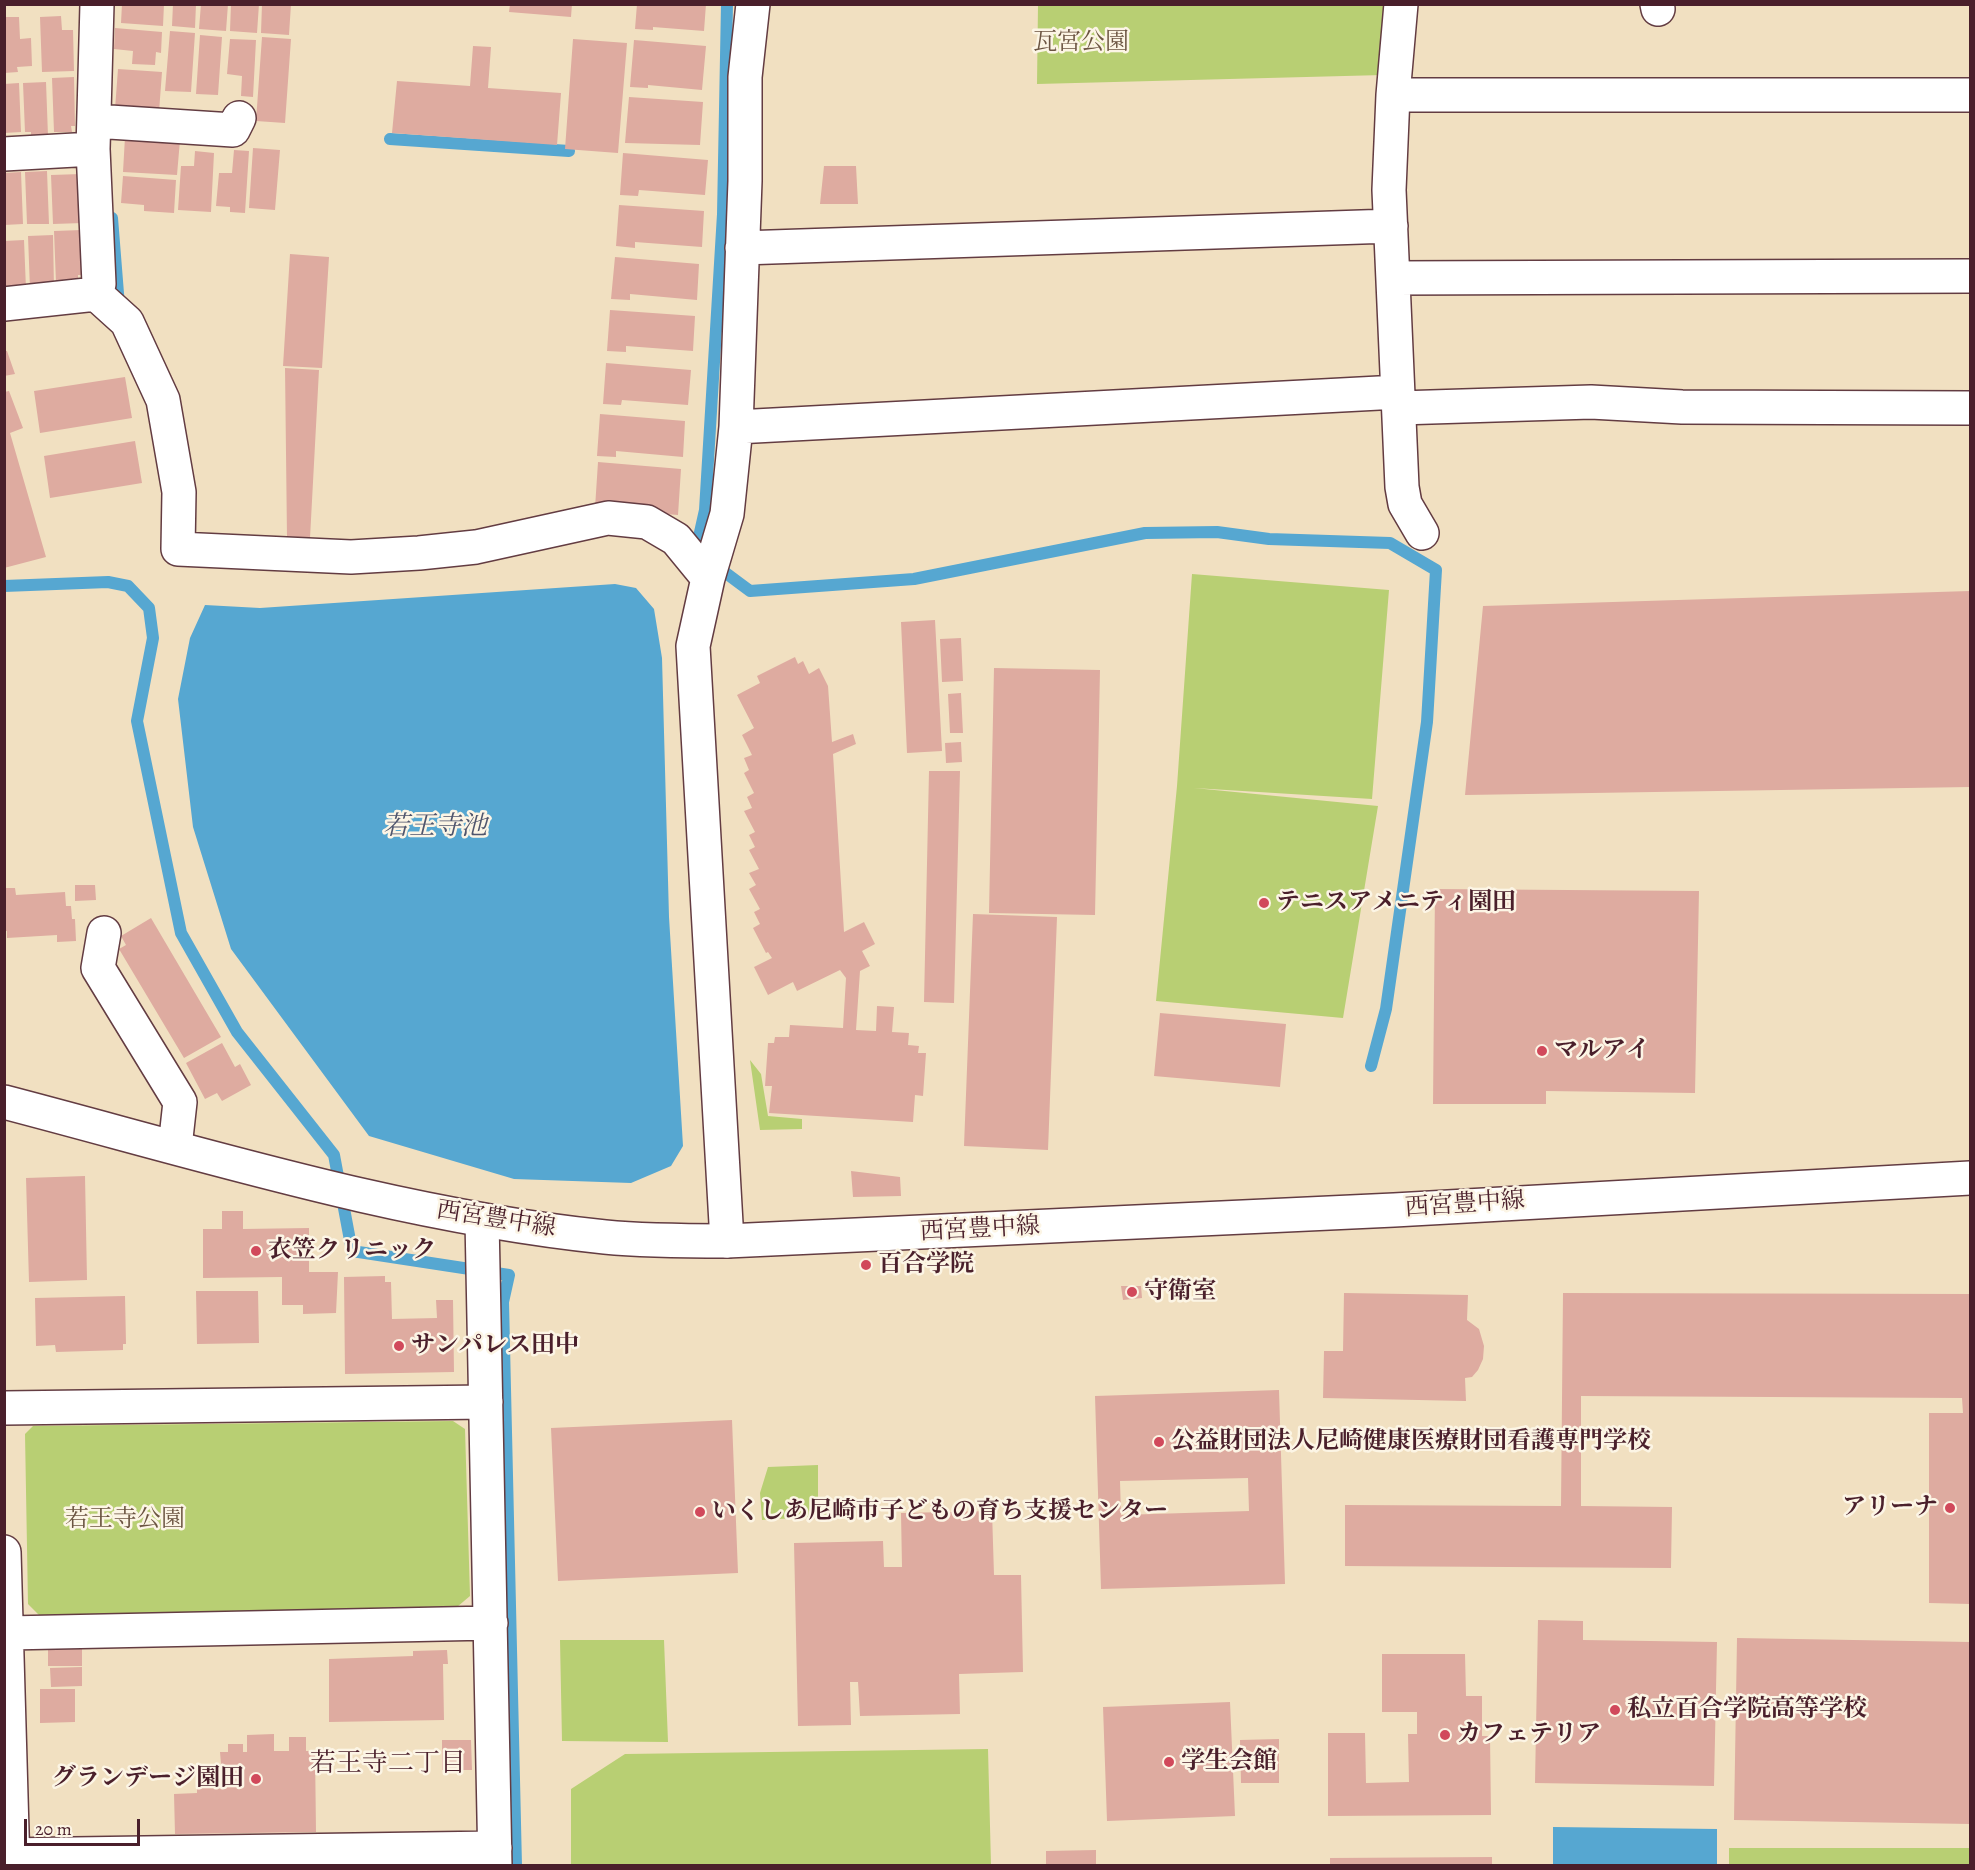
<!DOCTYPE html>
<html>
<head>
<meta charset="utf-8">
<style>
  body { margin:0 }
  #map { position:relative; width:1975px; height:1870px; overflow:hidden; background:#f1e0c1; font-family:Alegreya,serif }
  canvas { display:block }
  .frame { position:absolute; inset:0; border:6px solid #4a1f2b; pointer-events:none }
  .scale { position:absolute; left:24px; top:1819px; width:116px; height:27px; box-sizing:border-box; border:3px solid #4a1f2b; border-top:0; padding-left:8px; font-size:18px; line-height:21px; white-space:nowrap; color:#4a1f2b; -webkit-text-stroke:4px #fcf5e5; paint-order:stroke }
</style>
</head>
<body>
<div id="map">
<canvas width="1975" height="1870"></canvas>
<div class="frame"></div>
<div class="scale">20 m</div>
</div>
<script>
const ctx = document.querySelector('canvas').getContext('2d');
ctx.lineJoin = 'round';
function fill(path, color) {
  ctx.fillStyle = color;
  ctx.fill(path, 'evenodd');
}
function stroke(path, color, width, dash) {
  ctx.strokeStyle = color;
  ctx.lineWidth = width;
  ctx.lineCap = dash ? 'butt' : 'round';
  ctx.setLineDash(dash || []);
  ctx.stroke(path);
}
function drawText(font, color, halo, rows, align = 'center') {
  ctx.font = font + ' Alegreya,"Noto Serif JP",serif';
  ctx.lineWidth = 5;
  ctx.setLineDash([]);
  ctx.textBaseline = 'middle';
  ctx.strokeStyle = halo;
  ctx.fillStyle = color;
  for (const [text, x, y, turn = 0] of rows) {
    ctx.save();
    ctx.translate(x, y);
    ctx.rotate((+turn || 0) * Math.PI / 180);
    ctx.textAlign = isNaN(turn) ? turn : align;
    if (halo) ctx.strokeText(text, 0, 0);
    ctx.fillText(text, 0, 0);
    ctx.restore();
  }
}
fill(new Path2D(`
  M 1038,5 L 1387,5 L 1383,75 L 1037,84 Z
  M 1192,574 L 1389,590 L 1372,799 L 1194,788 L 1378,806 L 1343,1018 L 1156,1001 L 1177,786 Z
  M 750,1060 L 761,1074 L 768,1116 L 802,1119 L 802,1129 L 760,1130 Z
  M 453,1421 L 465,1429 L 470,1596 L 457,1607 L 41,1617 L 28,1604 L 25,1434 L 33,1426 Z
  M 818,1465 L 818,1504 L 828,1516 L 762,1520 L 760,1493 L 768,1467 Z
  M 560,1640 L 664,1640 L 668,1742 L 562,1741 Z
  M 988,1749 L 991,1865 L 571,1865 L 571,1789 L 625,1754 Z
  M 1729,1848 L 1970,1848 L 1970,1865 L 1729,1865 Z`), '#b8cf73');
fill(new Path2D(`
  M 615,584 L 636,588 L 654,609 L 662,658 L 669,917 L 683,1146 L 671,1166 L 631,1183 L 514,1179 L 369,1136 L 231,949 L 193,827 L 178,699 L 190,638 L 205,605 L 260,608 Z
  M 1553,1827 L 1717,1829 L 1717,1865 L 1553,1865 Z`), '#56a7d1');
stroke(new Path2D(`
  M 390,139 L 569,151
  M 112,218 L 119,306
  M 701,554 L 696,550 L 705,510 L 723,214 L 727,4
  M 715,565 L 750,591 L 914,579 L 1145,533 L 1217,532 L 1269,539 L 1390,543 L 1436,570 L 1427,722 L 1386,1009 L 1371,1066
  M 4,586 L 108,582 L 128,586 L 149,608 L 153,638 L 137,721 L 181,933 L 237,1032 L 334,1155 L 352,1251 L 509,1275 L 503,1302 L 516,1866`), '#56a7d1', 12);
fill(new Path2D(`
  M 122,4 L 164,4 L 163,26 L 121,23 Z
  M 173,4 L 196,4 L 195,28 L 172,26 Z
  M 201,4 L 228,4 L 226,31 L 199,29 Z
  M 231,4 L 259,4 L 257,33 L 230,31 Z
  M 262,4 L 291,4 L 289,35 L 261,33 Z
  M 510,4 L 572,4 L 571,17 L 509,12 Z
  M 637,4 L 706,4 L 704,31 L 653,27 L 653,30 L 635,29 Z
  M 61,16 L 62,30 L 73,30 L 74,71 L 42,72 L 40,17 Z
  M 4,17 L 19,17 L 20,39 L 31,38 L 32,66 L 17,67 L 18,72 L 4,73 Z
  M 115,28 L 162,32 L 161,53 L 156,52 L 155,65 L 132,64 L 133,51 L 114,49 Z
  M 170,31 L 195,33 L 191,92 L 165,91 Z
  M 200,35 L 222,37 L 218,95 L 196,94 Z
  M 262,37 L 291,39 L 285,123 L 256,121 Z
  M 230,39 L 256,40 L 253,97 L 241,96 L 242,76 L 227,74 Z
  M 573,39 L 627,43 L 618,153 L 565,149 Z
  M 634,40 L 706,46 L 702,90 L 648,85 L 648,88 L 630,87 Z
  M 473,46 L 491,47 L 488,88 L 561,93 L 557,145 L 392,133 L 397,81 L 470,86 Z
  M 118,69 L 162,72 L 159,112 L 115,109 Z
  M 74,77 L 75,126 L 71,126 L 72,132 L 54,132 L 52,78 Z
  M 46,82 L 48,136 L 31,136 L 31,132 L 25,132 L 23,83 Z
  M 19,83 L 21,132 L 4,133 L 4,84 Z
  M 629,97 L 703,102 L 700,145 L 625,143 Z
  M 125,137 L 180,140 L 177,175 L 123,172 Z
  M 253,148 L 280,150 L 275,210 L 249,208 Z
  M 234,150 L 249,151 L 245,213 L 230,212 L 230,207 L 216,206 L 219,173 L 232,173 Z
  M 195,151 L 214,153 L 211,212 L 178,210 L 181,166 L 194,166 Z
  M 623,153 L 708,160 L 705,195 L 639,190 L 638,196 L 620,195 Z
  M 824,166 L 856,166 L 858,204 L 820,204 Z
  M 47,171 L 49,224 L 27,224 L 25,172 Z
  M 21,172 L 23,224 L 4,225 L 4,173 Z
  M 81,174 L 83,223 L 53,224 L 51,175 Z
  M 123,176 L 176,180 L 174,213 L 144,211 L 144,205 L 121,203 Z
  M 619,205 L 704,211 L 702,247 L 635,242 L 635,248 L 616,246 Z
  M 82,230 L 83,275 L 78,275 L 78,282 L 56,283 L 54,231 Z
  M 53,235 L 54,289 L 30,289 L 28,236 Z
  M 24,240 L 26,289 L 4,289 L 4,241 Z
  M 290,254 L 329,257 L 322,368 L 283,366 Z
  M 615,257 L 699,264 L 697,300 L 630,294 L 630,300 L 611,299 Z
  M 610,310 L 695,316 L 693,351 L 626,346 L 626,352 L 607,351 Z
  M 4,351 L 7,351 L 15,374 L 4,376 Z
  M 606,363 L 691,370 L 688,405 L 622,400 L 621,405 L 603,404 Z
  M 285,368 L 319,370 L 310,538 L 287,538 Z
  M 125,377 L 132,418 L 40,433 L 34,391 Z
  M 9,391 L 23,428 L 10,433 L 46,557 L 4,568 L 4,392 Z
  M 600,414 L 685,421 L 683,457 L 616,451 L 616,457 L 597,456 Z
  M 135,441 L 142,483 L 50,498 L 44,456 Z
  M 598,462 L 681,469 L 678,515 L 595,508 Z
  M 1970,591 L 1970,787 L 1465,795 L 1483,606 Z
  M 935,620 L 942,751 L 907,753 L 901,622 Z
  M 961,638 L 963,681 L 942,682 L 940,639 Z
  M 795,657 L 798,664 L 803,661 L 809,674 L 819,668 L 828,686 L 832,742 L 853,734 L 856,744 L 833,754 L 844,932 L 864,922 L 875,944 L 862,951 L 870,966 L 860,971 L 856,1030 L 876,1031 L 877,1006 L 894,1007 L 892,1032 L 909,1033 L 908,1045 L 919,1046 L 918,1053 L 926,1053 L 923,1096 L 915,1095 L 913,1122 L 769,1113 L 772,1086 L 765,1086 L 768,1043 L 774,1043 L 775,1037 L 789,1037 L 790,1025 L 843,1028 L 846,978 L 840,970 L 797,991 L 793,982 L 768,995 L 754,967 L 772,958 L 768,952 L 766,953 L 753,928 L 760,924 L 754,912 L 760,909 L 749,889 L 756,885 L 749,873 L 759,869 L 749,850 L 755,847 L 749,835 L 755,832 L 744,811 L 752,808 L 747,797 L 754,793 L 744,773 L 749,770 L 744,758 L 752,755 L 742,735 L 754,728 L 737,695 L 760,683 L 757,676 Z
  M 994,668 L 1100,670 L 1095,915 L 989,913 Z
  M 961,693 L 963,733 L 950,733 L 948,694 Z
  M 961,742 L 962,762 L 946,763 L 945,743 Z
  M 929,771 L 960,771 L 954,1003 L 924,1002 Z
  M 75,885 L 95,885 L 96,900 L 75,901 Z
  M 5,888 L 15,888 L 16,895 L 65,892 L 66,906 L 71,906 L 72,919 L 75,919 L 76,941 L 57,942 L 57,935 L 7,938 L 7,931 L 4,931 Z
  M 1435,889 L 1699,891 L 1695,1093 L 1546,1091 L 1546,1104 L 1433,1104 Z
  M 973,914 L 1057,917 L 1048,1150 L 964,1146 Z
  M 151,918 L 221,1037 L 184,1058 L 119,949 L 126,945 L 121,936 Z
  M 1160,1013 L 1286,1024 L 1280,1087 L 1154,1076 Z
  M 222,1043 L 235,1067 L 240,1064 L 251,1085 L 222,1101 L 217,1093 L 205,1099 L 186,1063 Z
  M 851,1171 L 900,1177 L 901,1196 L 853,1197 Z
  M 85,1176 L 87,1280 L 29,1282 L 26,1178 Z
  M 222,1211 L 243,1211 L 243,1229 L 309,1228 L 309,1272 L 338,1272 L 336,1313 L 303,1314 L 303,1305 L 282,1305 L 282,1277 L 203,1278 L 203,1229 L 222,1229 Z
  M 385,1276 L 385,1282 L 391,1282 L 392,1319 L 437,1318 L 436,1300 L 453,1300 L 454,1372 L 345,1374 L 344,1277 Z
  M 1121,1286 L 1141,1286 L 1142,1298 L 1123,1300 Z
  M 196,1291 L 258,1291 L 259,1343 L 197,1344 Z
  M 1344,1293 L 1468,1295 L 1467,1320 L 1479,1329 L 1484,1346 L 1483,1359 L 1478,1370 L 1472,1377 L 1465,1378 L 1466,1401 L 1323,1398 L 1324,1351 L 1343,1351 Z
  M 1563,1293 L 1970,1294 L 1970,1604 L 1929,1603 L 1929,1413 L 1963,1413 L 1962,1398 L 1581,1396 L 1581,1506 L 1672,1507 L 1671,1568 L 1345,1566 L 1345,1505 L 1561,1506 Z
  M 125,1296 L 126,1344 L 123,1344 L 123,1350 L 56,1352 L 55,1345 L 36,1346 L 35,1298 Z
  M 1279,1390 L 1285,1584 L 1101,1589 L 1095,1396 ZM 1248,1478 L 1249,1511 L 1121,1515 L 1120,1481 Z
  M 732,1420 L 738,1573 L 558,1581 L 551,1428 Z
  M 992,1511 L 994,1575 L 1021,1575 L 1023,1672 L 959,1674 L 960,1714 L 860,1716 L 858,1682 L 850,1682 L 851,1725 L 798,1726 L 794,1543 L 883,1541 L 884,1567 L 902,1567 L 901,1513 Z
  M 1538,1620 L 1583,1621 L 1583,1640 L 1717,1642 L 1714,1786 L 1535,1783 Z
  M 1737,1638 L 1970,1642 L 1970,1824 L 1734,1820 Z
  M 48,1649 L 82,1649 L 82,1666 L 48,1666 Z
  M 447,1650 L 448,1664 L 443,1664 L 444,1720 L 329,1722 L 329,1659 L 413,1656 L 413,1651 Z
  M 1382,1654 L 1465,1654 L 1466,1696 L 1482,1696 L 1482,1736 L 1490,1736 L 1491,1815 L 1328,1816 L 1328,1733 L 1365,1733 L 1366,1783 L 1409,1782 L 1408,1734 L 1417,1734 L 1417,1712 L 1382,1712 Z
  M 82,1667 L 82,1686 L 51,1687 L 50,1668 Z
  M 40,1689 L 75,1689 L 75,1722 L 40,1723 Z
  M 1230,1702 L 1235,1816 L 1107,1821 L 1103,1707 Z
  M 274,1734 L 274,1751 L 289,1751 L 289,1737 L 306,1737 L 306,1751 L 315,1751 L 316,1832 L 175,1834 L 174,1794 L 197,1793 L 197,1765 L 221,1764 L 220,1752 L 228,1752 L 228,1744 L 243,1744 L 243,1752 L 247,1752 L 247,1735 Z
  M 1279,1739 L 1279,1783 L 1241,1783 L 1240,1740 Z
  M 442,1740 L 471,1740 L 472,1770 L 442,1770 Z
  M 1096,1850 L 1096,1866 L 1046,1866 L 1046,1851 Z
  M 1492,1857 L 1492,1866 L 1330,1866 L 1330,1858 Z`), '#deaba0');
const minor = new Path2D(`
  M 1401,4 L 1393,95 L 1389,190 L 1402,487 L 1405,504 L 1422,533
  M 1657,4 L 1658,9
  M 1393,95 L 1970,95
  M 94,121 L 233,130 L 239,118
  M 4,154 L 93,149
  M 742,248 L 1391,226
  M 1394,278 L 1970,276
  M 96,294 L 127,322 L 163,400 L 179,492 L 178,549 L 351,557 L 419,553 L 476,547 L 608,518 L 647,522 L 676,539 L 708,578
  M 4,304 L 96,294 L 99,284 L 93,149 L 97,4
  M 1399,408 L 1591,402 L 1682,407 L 1970,408
  M 736,427 L 1398,392
  M 104,933 L 98,968 L 180,1102 L 175,1147
  M 482,1220 L 495,1866
  M 727,1241 L 693,646 L 708,578 L 727,514 L 736,427 L 745,181 L 745,77 L 753,4
  M 4,1408 L 486,1402
  M 4,1552 L 13,1866
  M 8,1633 L 491,1623
  M 4,1855 L 495,1848`);
const secondary = new Path2D(`
  M 4,1102 C 203,1154 400,1216 605,1237 C 645,1241 686,1241 727,1241 L 1394,1210 L 1970,1178`);
stroke(minor, '#633c42', 36);
stroke(secondary, '#633c42', 36);
stroke(minor, '#fff', 33);
stroke(secondary, '#fff', 33);
for (const [x, y, r, color] of [
  [1264,903,6,"#d1495b"],
  [1542,1051,6,"#d1495b"],
  [256,1251,6,"#d1495b"],
  [866,1265,6,"#d1495b"],
  [1132,1292,6,"#d1495b"],
  [399,1346,6,"#d1495b"],
  [1159,1442,6,"#d1495b"],
  [1950,1508,6,"#d1495b"],
  [700,1512,6,"#d1495b"],
  [1615,1710,6,"#d1495b"],
  [1445,1735,6,"#d1495b"],
  [1169,1762,6,"#d1495b"],
  [256,1779,6,"#d1495b"]
]) {
  const dot = new Path2D();
  dot.arc(x, y, r, 0, 2 * Math.PI);
  ctx.fillStyle = color;
  ctx.fill(dot);
  stroke(dot, '#fcf5e5', 2);
}
drawText('24px', '#6b5441', '#fcf5e5', [
  ["瓦宮公園",1081,43],
  ["若王寺公園",125,1520]
]);
drawText('bold 24px', '#4a1f2b', '#fcf5e5', [
  ["テニスアメニティ園田",1276,903],
  ["マルアイ",1554,1051],
  ["衣笠クリニック",268,1251],
  ["百合学院",878,1265],
  ["守衛室",1144,1292],
  ["サンパレス田中",411,1346],
  ["公益財団法人尼崎健康医療財団看護専門学校",1171,1442],
  ["アリーナ",1938,1508,"right"],
  ["いくしあ尼崎市子どもの育ち支援センター",712,1512],
  ["私立百合学院高等学校",1627,1710],
  ["カフェテリア",1457,1735],
  ["学生会館",1181,1762],
  ["グランデージ園田",244,1779,"right"]
], 'left');
drawText('24px', '#4a1f2b', '#fcf5e5', [
  ["西宮豊中線",1465,1205,-4],
  ["西宮豊中線",496,1220,9],
  ["西宮豊中線",980,1230,-3]
]);
drawText('italic 26px', '#4f556d', '#fcf5e5', [
  ["若王寺池",435,828]
]);
drawText('26px', '#4a1f2b', '#fcf5e5', [
  ["若王寺二丁目",388,1765]
]);
</script>
</body>
</html>
